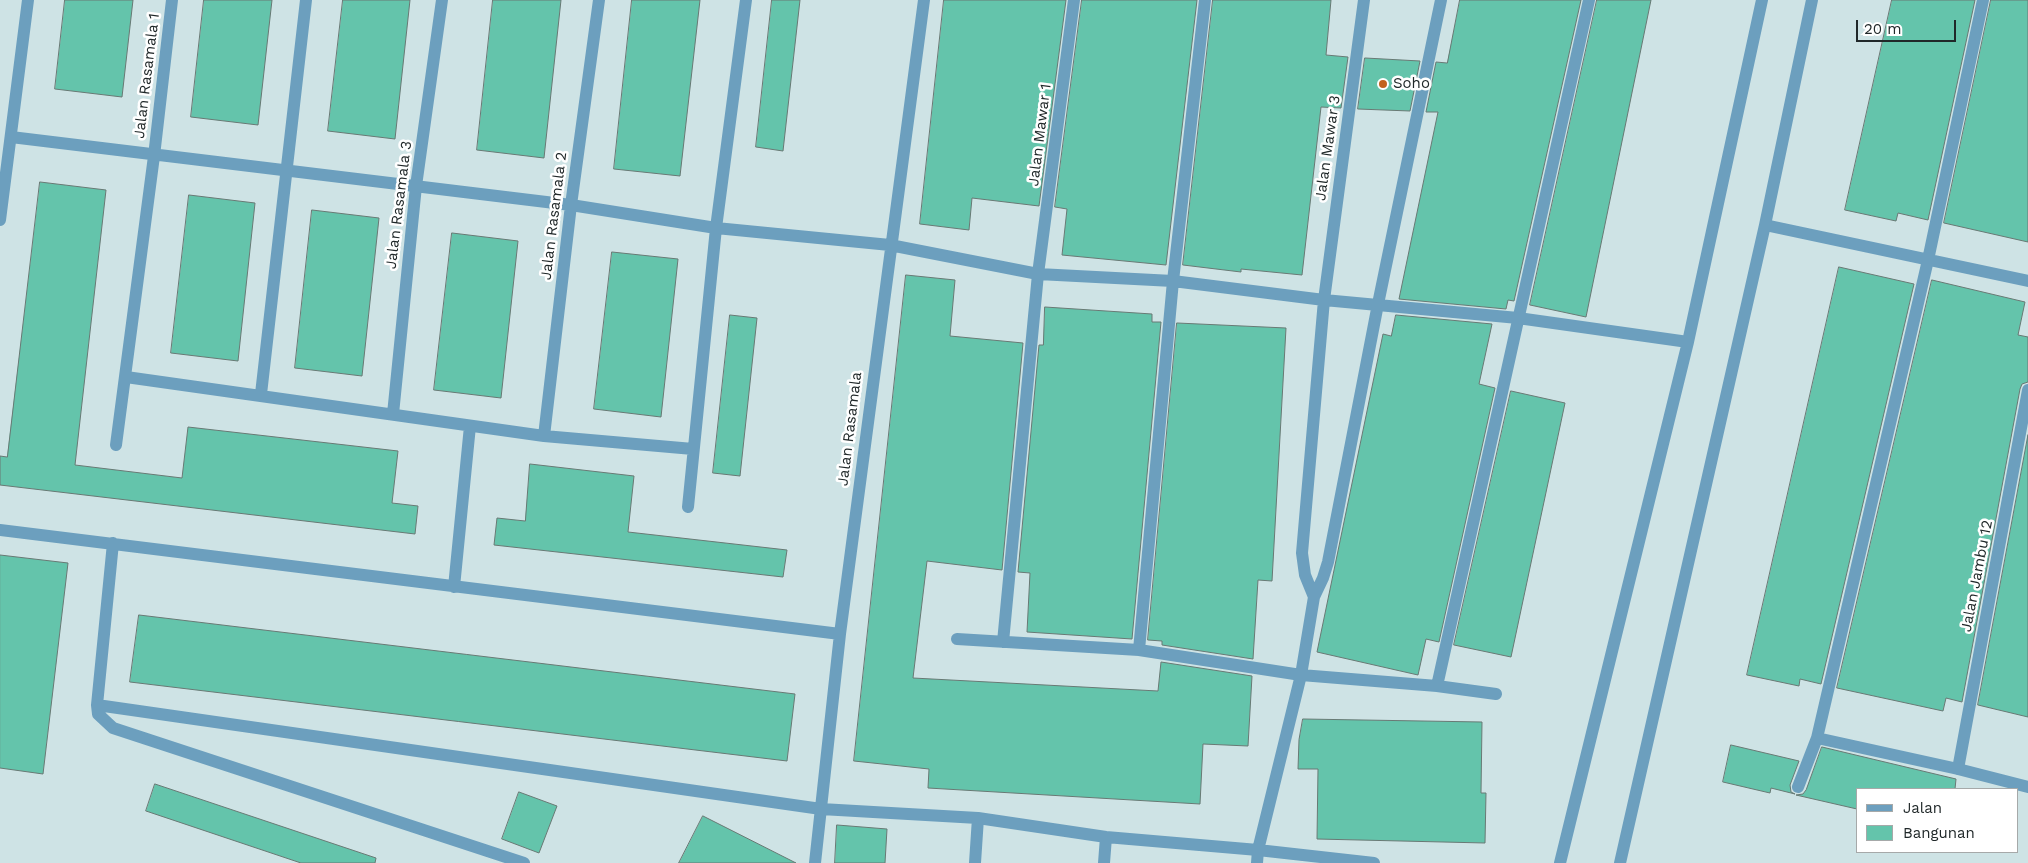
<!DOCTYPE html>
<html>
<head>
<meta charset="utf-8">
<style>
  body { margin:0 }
  #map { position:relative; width:2028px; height:863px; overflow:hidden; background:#cee3e5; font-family:"Work Sans",sans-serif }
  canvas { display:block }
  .legend { position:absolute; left:1856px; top:788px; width:162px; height:65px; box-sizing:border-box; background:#fff; border:1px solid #a6a9a9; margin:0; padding:6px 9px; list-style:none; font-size:15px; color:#202829 }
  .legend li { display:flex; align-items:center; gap:10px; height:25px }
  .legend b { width:25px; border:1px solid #a6a9a9 }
  .scale { position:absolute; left:1856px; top:20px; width:100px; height:22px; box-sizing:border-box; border:2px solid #202829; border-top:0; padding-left:6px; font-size:15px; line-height:18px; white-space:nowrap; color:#202829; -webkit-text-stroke:4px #fff; paint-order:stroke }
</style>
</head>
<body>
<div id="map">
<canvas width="2028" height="863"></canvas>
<ul class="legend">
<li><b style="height:6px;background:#6c9fbe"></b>Jalan</li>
<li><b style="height:14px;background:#64c4ab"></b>Bangunan</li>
</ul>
<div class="scale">20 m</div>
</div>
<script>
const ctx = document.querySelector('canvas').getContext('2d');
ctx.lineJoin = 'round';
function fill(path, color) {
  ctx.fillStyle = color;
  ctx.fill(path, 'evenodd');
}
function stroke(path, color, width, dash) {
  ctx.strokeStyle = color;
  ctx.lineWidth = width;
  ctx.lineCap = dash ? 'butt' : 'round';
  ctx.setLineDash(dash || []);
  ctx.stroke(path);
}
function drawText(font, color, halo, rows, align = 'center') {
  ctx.font = font + ' "Work Sans",sans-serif';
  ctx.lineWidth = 5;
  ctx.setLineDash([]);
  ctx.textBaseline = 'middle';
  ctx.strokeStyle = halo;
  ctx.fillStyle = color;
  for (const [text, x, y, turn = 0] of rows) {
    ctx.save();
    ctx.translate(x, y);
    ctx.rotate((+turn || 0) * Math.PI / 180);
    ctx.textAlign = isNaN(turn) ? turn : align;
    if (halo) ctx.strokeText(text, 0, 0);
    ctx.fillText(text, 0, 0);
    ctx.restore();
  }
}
const building = new Path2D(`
  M 65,0 L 133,0 L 122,97 L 55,89 Z
  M 204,0 L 272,0 L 258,125 L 191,117 Z
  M 343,0 L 410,0 L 395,139 L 328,131 Z
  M 493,0 L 561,0 L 544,158 L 477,150 Z
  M 632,0 L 700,0 L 680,176 L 614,169 Z
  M 772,0 L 800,0 L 783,151 L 756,147 Z
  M 944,0 L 1066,0 L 1039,206 L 972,198 L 969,230 L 920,224 Z
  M 1082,0 L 1197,0 L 1166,265 L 1062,255 L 1067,209 L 1055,207 Z
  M 1213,0 L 1331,0 L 1326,55 L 1348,57 L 1341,108 L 1321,107 L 1302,275 L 1241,269 L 1241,272 L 1183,265 Z
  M 1460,0 L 1581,0 L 1514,301 L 1508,300 L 1506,309 L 1399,299 L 1438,112 L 1426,112 L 1436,62 L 1447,63 Z
  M 1597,0 L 1651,0 L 1586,317 L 1530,305 Z
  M 1892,0 L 1975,0 L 1928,220 L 1898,213 L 1896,221 L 1845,210 Z
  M 1991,0 L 2028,0 L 2028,242 L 1944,223 Z
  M 1365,58 L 1420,61 L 1410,111 L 1358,109 Z
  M 40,182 L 106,190 L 75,465 L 182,478 L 188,427 L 398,451 L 392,503 L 418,506 L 415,534 L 0,485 L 0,456 L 7,457 Z
  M 189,195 L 255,203 L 238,361 L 171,353 Z
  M 312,210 L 379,218 L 362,376 L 295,368 Z
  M 452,233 L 518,241 L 501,398 L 434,390 Z
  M 612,252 L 678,259 L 661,417 L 594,409 Z
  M 1839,267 L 1914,284 L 1821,684 L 1800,679 L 1799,686 L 1747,675 Z
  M 906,275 L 955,280 L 950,336 L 1023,343 L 1002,570 L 927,561 L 913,678 L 1158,691 L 1161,662 L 1252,676 L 1248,746 L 1203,744 L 1200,804 L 928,788 L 929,769 L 854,761 Z
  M 1932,280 L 2025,302 L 2018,335 L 2028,337 L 2028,382 L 2022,384 L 2020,389 L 1962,702 L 1946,698 L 1943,711 L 1837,688 Z
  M 1045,307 L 1152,314 L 1152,322 L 1161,322 L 1132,639 L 1027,632 L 1030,573 L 1018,572 L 1039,345 L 1043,345 Z
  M 730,315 L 757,318 L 740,476 L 713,473 Z
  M 1396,315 L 1492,324 L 1479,384 L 1495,388 L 1439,642 L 1426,639 L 1418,675 L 1317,652 L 1383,334 L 1391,336 Z
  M 1177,323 L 1286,328 L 1272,581 L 1258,580 L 1253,659 L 1162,645 L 1162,641 L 1148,640 Z
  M 1511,391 L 1565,403 L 1511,657 L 1454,645 Z
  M 2028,435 L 2028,717 L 1978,705 Z
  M 530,464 L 634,476 L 628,532 L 787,550 L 783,577 L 494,545 L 497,518 L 525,521 Z
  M 0,555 L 68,563 L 43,774 L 0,768 Z
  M 139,615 L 795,694 L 787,761 L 130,682 Z
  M 1303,719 L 1482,722 L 1481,793 L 1486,793 L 1485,843 L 1317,839 L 1318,769 L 1298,769 L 1299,740 Z
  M 1731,745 L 1799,761 L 1790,785 L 1791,792 L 1795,794 L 1771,788 L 1770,793 L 1723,782 Z
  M 1822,747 L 1956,779 L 1955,789 L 1857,789 L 1857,809 L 1796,795 L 1803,794 L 1806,790 Z
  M 155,784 L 376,858 L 375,863 L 301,863 L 146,811 Z
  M 519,792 L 557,806 L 539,853 L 502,839 Z
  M 703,816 L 796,863 L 679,863 Z
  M 837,825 L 887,829 L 885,863 L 835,863 Z`);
fill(building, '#64c4ab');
stroke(building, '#687974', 1);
stroke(new Path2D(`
  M 1983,0 L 1928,260 L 1817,738 L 1958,769 L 2028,787
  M 11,137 L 571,205 L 716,228 L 890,245 L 1038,274 L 1173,281 L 1324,300 L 1518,318 L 1688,342
  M 0,220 L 28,0
  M 1765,225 L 2028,281
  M 126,377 L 544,436 L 693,449
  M 261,394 L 306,0
  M 393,414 L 416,186 L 442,0
  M 544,436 L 571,205 L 599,0
  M 116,445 L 154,156 L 172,0
  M 688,507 L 716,228 L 746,0
  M 0,530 L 840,634
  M 113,543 L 97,705 L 98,714 L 113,728 L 524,863
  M 454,587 L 470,426
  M 1314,597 L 1305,575 L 1302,553 L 1324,300 L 1364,0
  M 957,639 L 1139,650 L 1301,675 L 1437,686 L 1496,694
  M 1003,642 L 1038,274 L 1074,0
  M 1139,650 L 1173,281 L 1205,0
  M 1437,686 L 1589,0
  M 97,705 L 821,809 L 978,818 L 1106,837 L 1258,850 L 1374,863
  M 1958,769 L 2028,390
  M 1798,787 L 1817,738
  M 815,863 L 840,634 L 924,0
  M 975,863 L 978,818
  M 1104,863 L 1106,837
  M 1257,863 L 1258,850 L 1301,675 L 1314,597 L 1323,578 L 1328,562 L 1378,304 L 1441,0
  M 1560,863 L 1688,342 L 1762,0
  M 1620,863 L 1765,225 L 1812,0`), '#6c9fbe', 12);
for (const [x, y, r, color] of [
  [1383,84,5,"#c2621d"]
]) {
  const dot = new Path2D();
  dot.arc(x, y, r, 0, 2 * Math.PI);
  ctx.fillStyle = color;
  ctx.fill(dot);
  stroke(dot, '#fff', 2);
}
drawText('15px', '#202829', '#fff', [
  ["Jalan Rasamala 1",147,76,-83],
  ["Jalan Mawar 1",1040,135,-83],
  ["Jalan Mawar 3",1328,148,-82],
  ["Jalan Rasamala 3",399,205,-83],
  ["Jalan Rasamala 2",554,216,-83],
  ["Jalan Rasamala",850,429,-83],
  ["Jalan Jambu 12",1977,576,-79]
]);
drawText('15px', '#202829', '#fff', [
  ["Soho",1393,84]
], 'left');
</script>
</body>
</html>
